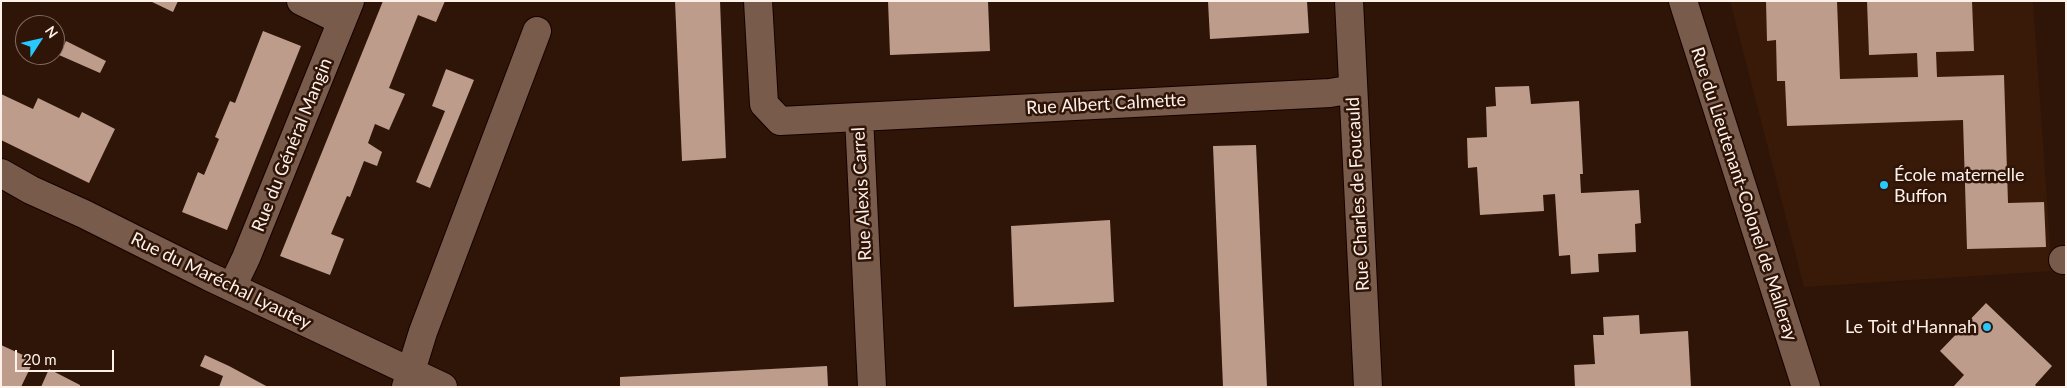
<!DOCTYPE html>
<html>
<head>
<meta charset="utf-8">
<style>
  body { margin:0 }
  #map { position:relative; width:2067px; height:388px; overflow:hidden; background:#2e1508; font-family:Lato,sans-serif }
  canvas { display:block }
  .frame { position:absolute; inset:0; border:2px solid #fff0e9; pointer-events:none }
  .north { position:absolute; left:15px; top:15px; width:50px; height:50px; box-sizing:border-box; background:#2e1508; border:1px solid #826d62; border-radius:50%; rotate:55deg; font-size:14px; font-weight:700; line-height:20px; text-align:center; color:#fff0e9 }
  .north::after { content:''; display:block; margin:auto; width:18px; height:22px; background:#28c8ff; clip-path:polygon(50% 0,100% 100%,50% 72%,0 100%) }
  .scale { position:absolute; left:15px; top:350px; width:99px; height:22px; box-sizing:border-box; border:2px solid #fff0e9; border-top:0; padding-left:6px; font-size:15px; line-height:18px; white-space:nowrap; color:#fff0e9; -webkit-text-stroke:4px #2e1508; paint-order:stroke }
</style>
</head>
<body>
<div id="map">
<canvas width="2067" height="388"></canvas>
<div class="frame"></div>
<div class="north">N</div>
<div class="scale">20 m</div>
</div>
<script>
const ctx = document.querySelector('canvas').getContext('2d');
ctx.lineJoin = 'round';
function fill(path, color) {
  ctx.fillStyle = color;
  ctx.fill(path, 'evenodd');
}
function stroke(path, color, width, dash) {
  ctx.strokeStyle = color;
  ctx.lineWidth = width;
  ctx.lineCap = dash ? 'butt' : 'round';
  ctx.setLineDash(dash || []);
  ctx.stroke(path);
}
function drawText(font, color, halo, rows, align = 'center') {
  ctx.font = font + ' Lato,sans-serif';
  ctx.lineWidth = 5;
  ctx.setLineDash([]);
  ctx.textBaseline = 'middle';
  ctx.strokeStyle = halo;
  ctx.fillStyle = color;
  for (const [text, x, y, turn = 0] of rows) {
    ctx.save();
    ctx.translate(x, y);
    ctx.rotate((+turn || 0) * Math.PI / 180);
    ctx.textAlign = isNaN(turn) ? turn : align;
    if (halo) ctx.strokeText(text, 0, 0);
    ctx.fillText(text, 0, 0);
    ctx.restore();
  }
}
fill(new Path2D(`
  M 1730,1 L 2033,1 L 2052,271 L 1804,287 Z`), '#391a08');
fill(new Path2D(`
  M 150,1 L 178,1 L 173,12 Z
  M 383,1 L 445,1 L 436,22 L 418,15 L 389,88 L 405,94 L 389,130 L 375,124 L 368,143 L 382,152 L 377,166 L 364,161 L 350,197 L 347,196 L 331,234 L 344,239 L 330,275 L 280,256 Z
  M 675,1 L 720,1 L 726,158 L 682,161 Z
  M 888,1 L 988,1 L 990,51 L 890,55 Z
  M 1208,1 L 1307,1 L 1309,33 L 1210,39 Z
  M 1766,1 L 1837,1 L 1840,79 L 1918,77 L 1917,53 L 1869,55 L 1867,1 L 1972,1 L 1974,51 L 1936,52 L 1937,77 L 2004,75 L 2008,203 L 2044,202 L 2046,247 L 1967,249 L 1963,120 L 1787,126 L 1785,81 L 1777,81 L 1776,40 L 1767,41 Z
  M 263,31 L 301,46 L 227,230 L 182,212 L 198,172 L 204,175 L 219,139 L 215,137 L 230,101 L 235,103 Z
  M 66,41 L 106,61 L 100,73 L 59,55 Z
  M 446,69 L 474,80 L 430,188 L 416,182 L 445,111 L 432,106 Z
  M 1529,86 L 1531,104 L 1579,101 L 1583,174 L 1580,174 L 1581,193 L 1639,190 L 1641,223 L 1635,224 L 1636,252 L 1598,254 L 1599,272 L 1571,274 L 1570,255 L 1559,256 L 1555,194 L 1543,195 L 1544,211 L 1480,215 L 1477,167 L 1468,168 L 1467,138 L 1487,137 L 1486,107 L 1496,106 L 1495,87 Z
  M 1,94 L 33,109 L 38,98 L 79,118 L 82,112 L 115,129 L 89,183 L 1,140 Z
  M 1256,145 L 1267,387 L 1223,387 L 1213,146 Z
  M 1110,220 L 1114,302 L 1014,307 L 1011,226 Z
  M 1986,303 L 2052,366 L 2035,385 L 2037,387 L 1953,387 L 1964,375 L 1940,351 Z
  M 1639,315 L 1640,334 L 1688,331 L 1691,387 L 1575,387 L 1574,365 L 1595,364 L 1593,335 L 1604,335 L 1603,317 Z
  M 1,345 L 34,360 L 21,387 L 1,387 Z
  M 205,355 L 229,366 L 268,387 L 219,387 L 223,376 L 200,366 Z
  M 827,366 L 828,387 L 620,387 L 620,377 Z
  M 49,369 L 80,385 L 80,387 L 41,387 Z`), '#bd9c8c');
const minor = new Path2D(`
  M 301,1 L 342,21
  M 758,1 L 764,104 L 780,121 L 1330,93 L 1353,89
  M 1349,1 L 1368,387
  M 1683,1 L 1806,387
  M 859,117 L 872,387
  M 1,173 L 31,190 L 84,214 L 210,277 L 443,387
  M 2063,260 L 2066,260
  M 232,287 L 246,258 L 350,1
  M 406,387 L 423,332 L 537,31`);
stroke(minor, '#150200', 30);
stroke(minor, '#795b4c', 28);
for (const [x, y, r, color] of [
  [1884,185,5,"#28c8ff"],
  [1987,327,5,"#28c8ff"]
]) {
  const dot = new Path2D();
  dot.arc(x, y, r, 0, 2 * Math.PI);
  ctx.fillStyle = color;
  ctx.fill(dot);
  stroke(dot, '#2e1508', 2);
}
drawText('18px', '#fff0e9', '#2e1508', [
  ["Rue Albert Calmette",1106,104,-3],
  ["Rue du Général Mangin",292,145,-68],
  ["Rue Alexis Carrel",862,194,-93],
  ["Rue Charles de Foucauld",1358,194,-93],
  ["Rue du Lieutenant-Colonel de Malleray",1744,194,72],
  ["Rue du Maréchal Lyautey",221,281,26]
]);
drawText('18px', '#fff0e9', '#2e1508', [
  ["École maternelle",1894,175],
  ["Buffon",1894,196],
  ["Le Toit d'Hannah",1977,327,"right"]
], 'left');
</script>
</body>
</html>
